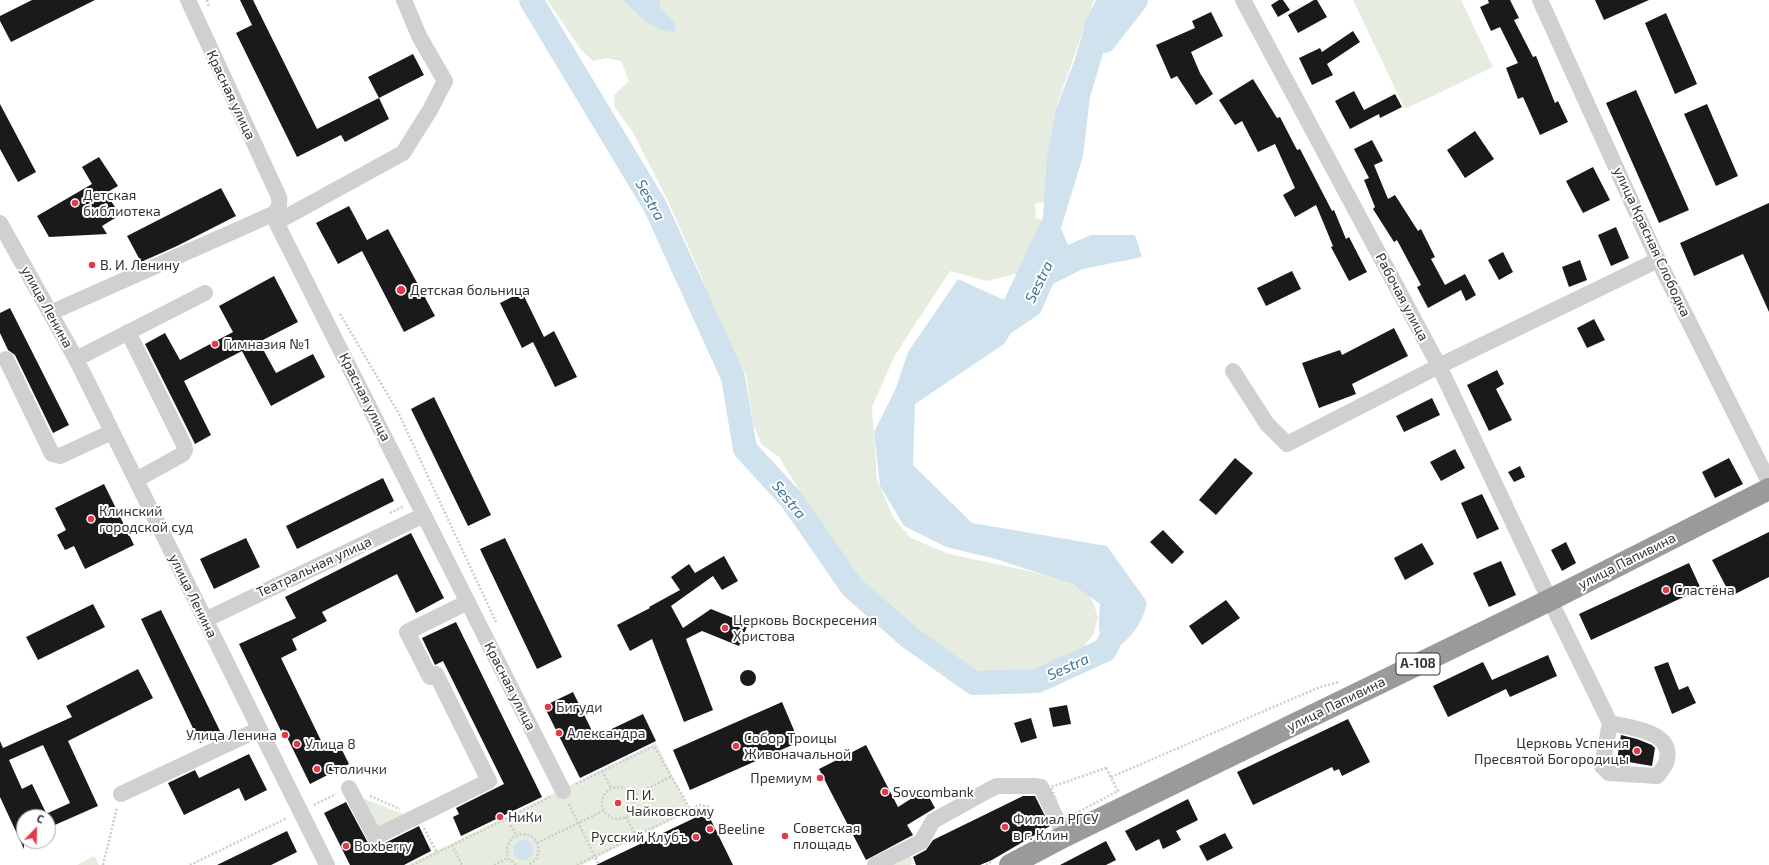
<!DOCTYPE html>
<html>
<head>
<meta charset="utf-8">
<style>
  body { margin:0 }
  #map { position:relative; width:1769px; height:865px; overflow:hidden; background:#fff; font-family:"Exo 2",sans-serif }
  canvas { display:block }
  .north { position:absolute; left:16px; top:809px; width:40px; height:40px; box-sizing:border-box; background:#fff; border:1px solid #adadad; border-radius:50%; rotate:23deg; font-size:11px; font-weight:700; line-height:16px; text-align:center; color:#333 }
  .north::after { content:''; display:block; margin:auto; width:14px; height:18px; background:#e63946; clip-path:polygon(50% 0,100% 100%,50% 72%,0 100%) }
</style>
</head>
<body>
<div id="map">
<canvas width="1769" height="865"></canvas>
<div class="north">С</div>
</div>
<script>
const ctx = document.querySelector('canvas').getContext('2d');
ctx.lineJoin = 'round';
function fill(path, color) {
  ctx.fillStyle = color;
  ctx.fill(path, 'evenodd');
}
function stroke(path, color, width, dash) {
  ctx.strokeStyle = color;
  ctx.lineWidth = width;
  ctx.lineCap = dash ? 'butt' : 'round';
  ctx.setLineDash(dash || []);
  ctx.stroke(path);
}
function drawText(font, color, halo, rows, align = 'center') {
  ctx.font = font + ' "Exo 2",sans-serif';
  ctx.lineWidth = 4;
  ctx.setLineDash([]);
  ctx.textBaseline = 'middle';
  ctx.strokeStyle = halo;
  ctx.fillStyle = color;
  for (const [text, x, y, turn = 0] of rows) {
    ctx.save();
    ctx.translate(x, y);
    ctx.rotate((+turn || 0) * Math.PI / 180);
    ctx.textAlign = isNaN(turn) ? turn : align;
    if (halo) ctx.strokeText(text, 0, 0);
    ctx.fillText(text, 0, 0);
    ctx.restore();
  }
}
fill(new Path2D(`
  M 547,0 L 1094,0 L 1057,104 L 1050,156 L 1047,201 L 1035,204 L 1036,218 L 1049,224 L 1023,272 L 987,281 L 950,271 L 895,355 L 872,407 L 877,480 L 894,519 L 911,538 L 949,554 L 1029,571 L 1069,583 L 1086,591 L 1093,602 L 1098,617 L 1094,633 L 1079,653 L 1044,667 L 1015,673 L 987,673 L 962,666 L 944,656 L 892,614 L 853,577 L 779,457 L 762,445 L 753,424 L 746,374 L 719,326 L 702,278 L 669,203 L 632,131 L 615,108 L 614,95 L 629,81 L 621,61 L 607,58 L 593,61 L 582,51 Z
  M 1353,0 L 1461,0 L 1493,67 L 1405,109 Z
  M 656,743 L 690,811 L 582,865 L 408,865 Z
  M 362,798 L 406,815 L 378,828 Z
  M 909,854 L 914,863 L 910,865 L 887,865 Z
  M 94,856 L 99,865 L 77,865 Z`), '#e6ecdf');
fill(new Path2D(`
  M 623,0 L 659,0 L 660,7 L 675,23 L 675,32 C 654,32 637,14 623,0 Z
  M 1096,0 L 1134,0 L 1104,50 L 1090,97 L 1083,156 L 1061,228 L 1068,245 L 1091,235 L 1135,235 L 1142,257 L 1083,269 L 1037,292 L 1004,344 L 915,404 L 913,465 L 972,523 L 1107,546 L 1147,602 C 1144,619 1135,633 1122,644 C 1093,645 1099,624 1100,604 L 1072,584 L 996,559 L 946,547 L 904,526 L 880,486 L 874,432 L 896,388 L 908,352 L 958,279 L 1004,300 L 1043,217 L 1047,158 L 1056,109 L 1075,59 L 1087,18 Z
  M513 850a10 10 0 1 1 20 0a10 10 0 1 1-20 0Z`), '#cfe2ee');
stroke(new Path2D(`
  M 531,0 L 655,206 L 733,377 L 745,449 L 791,499 L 852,587 L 909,637 L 974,683 L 1037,681 L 1105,650 L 1123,614
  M 1104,41 L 1136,0
  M 1000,326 L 1031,305 L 1049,263`), '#cfe2ee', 24);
fill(new Path2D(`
  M 32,0 L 95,0 L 11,42 L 0,21 L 0,16 Z
  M 240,0 L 253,0 L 317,129 L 379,98 L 389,119 L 345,142 L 341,135 L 297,157 L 236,33 L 252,25 Z
  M 1279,0 L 1283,0 L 1290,10 L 1278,17 L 1271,5 Z
  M 1314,0 L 1317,0 L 1327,17 L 1298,33 L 1288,15 Z
  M 1488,0 L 1510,0 L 1519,18 L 1514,20 L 1533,57 L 1536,56 L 1555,103 L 1558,101 L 1568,122 L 1540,135 L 1523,97 L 1518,99 L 1506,68 L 1518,63 L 1500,27 L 1491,31 L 1480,7 L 1489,3 Z
  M 1595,0 L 1649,0 L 1604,20 Z
  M 1211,12 L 1223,36 L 1191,52 L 1200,73 L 1213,94 L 1196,105 L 1177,76 L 1171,79 L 1156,45 L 1195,28 L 1192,21 Z
  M 1666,13 L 1697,84 L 1675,94 L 1645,23 Z
  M 1353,31 L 1360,42 L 1327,64 L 1333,75 L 1312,85 L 1299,58 L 1320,48 L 1322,52 Z
  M 413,54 L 424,75 L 379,98 L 368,77 Z
  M 1253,79 L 1277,118 L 1280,117 L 1297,150 L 1300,149 L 1332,211 L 1334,210 L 1346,239 L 1349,237 L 1367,272 L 1349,281 L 1331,247 L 1333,246 L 1316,205 L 1295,217 L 1283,195 L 1295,188 L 1275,144 L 1258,152 L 1242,121 L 1235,125 L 1219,100 Z
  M 1636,90 L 1689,210 L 1659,223 L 1606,103 Z
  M 1354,91 L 1364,110 L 1395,94 L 1402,107 L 1380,118 L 1379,114 L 1350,129 L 1335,101 Z
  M 0,104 L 36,172 L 18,182 L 0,149 Z
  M 1707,104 L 1738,176 L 1716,186 L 1684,114 Z
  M 1475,131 L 1494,159 L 1465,178 L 1447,150 Z
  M 1372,140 L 1383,161 L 1374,165 L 1388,199 L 1395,195 L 1418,231 L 1421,229 L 1435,257 L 1431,259 L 1445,285 L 1465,274 L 1476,295 L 1466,301 L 1461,290 L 1428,308 L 1417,287 L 1421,285 L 1397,240 L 1394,242 L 1373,209 L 1375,207 L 1364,180 L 1369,178 L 1354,149 Z
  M 99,157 L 118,186 L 106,193 L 120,215 L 102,226 L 107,234 L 49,237 L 37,216 L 92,184 L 82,167 Z
  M 1593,167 L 1610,200 L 1583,213 L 1566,181 Z
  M 221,188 L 236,216 L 177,246 L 141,262 L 127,236 Z
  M 1769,203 L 1769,312 L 1743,254 L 1694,276 L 1680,243 Z
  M 349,206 L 367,240 L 388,229 L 435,316 L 404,332 L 362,251 L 338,264 L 316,223 Z
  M 1616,227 L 1629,258 L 1611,266 L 1598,235 Z
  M 1503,252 L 1513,272 L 1499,280 L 1488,260 Z
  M 1580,260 L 1587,280 L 1569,287 L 1562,267 Z
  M 1292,271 L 1301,289 L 1266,306 L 1257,288 Z
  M 274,276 L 298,322 L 259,342 L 276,373 L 313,354 L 325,377 L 271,406 L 242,351 L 184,381 L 211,435 L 195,444 L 145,344 L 165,333 L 180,360 L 233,332 L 219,306 Z
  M 522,292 L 544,337 L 554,331 L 577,377 L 555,387 L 533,342 L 522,348 L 500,303 Z
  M 10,308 L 69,425 L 53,433 L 15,355 L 8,350 L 0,333 L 0,313 Z
  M 1594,319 L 1605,340 L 1587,348 L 1577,328 Z
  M 1394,328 L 1408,356 L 1352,384 L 1356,394 L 1319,408 L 1302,363 L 1340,350 L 1342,355 Z
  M 1497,370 L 1504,384 L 1496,389 L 1512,420 L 1489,431 L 1467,385 Z
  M 434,397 L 491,515 L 468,526 L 411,409 Z
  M 1432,398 L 1440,415 L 1404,432 L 1396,416 Z
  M 1455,449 L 1465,468 L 1441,481 L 1430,462 Z
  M 1235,458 L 1253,473 L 1216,515 L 1199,500 Z
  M 1729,458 L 1743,484 L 1715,498 L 1702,472 Z
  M 1520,466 L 1525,477 L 1514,482 L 1508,472 Z
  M 383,478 L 394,501 L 297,549 L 286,526 Z
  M 104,484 L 134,545 L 85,569 L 74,546 L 65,550 L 57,535 L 66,530 L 55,508 Z
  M 1482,494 L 1499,529 L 1477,539 L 1461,503 Z
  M 1163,530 L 1184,552 L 1172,564 L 1150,542 Z
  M 1769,532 L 1769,577 L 1731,596 L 1712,560 Z
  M 411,533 L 444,598 L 416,613 L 397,574 L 322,612 L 327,621 L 292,639 L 297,650 L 281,658 L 326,751 L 339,744 L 349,764 L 310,784 L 283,729 L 281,731 L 239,644 L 296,618 L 285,597 Z
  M 246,538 L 260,567 L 214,589 L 200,559 Z
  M 505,538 L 562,657 L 537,669 L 480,549 Z
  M 1566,542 L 1576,563 L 1562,571 L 1551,550 Z
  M 1422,543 L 1434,564 L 1405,580 L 1394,558 Z
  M 724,556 L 738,581 L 722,590 L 713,576 L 671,606 L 683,628 L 711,609 L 748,624 L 739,646 L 702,631 L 686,639 L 713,710 L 684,722 L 652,639 L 630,651 L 617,625 L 650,608 L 649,607 L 680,590 L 671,577 L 689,564 L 695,573 Z
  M 1501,561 L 1516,595 L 1489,607 L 1473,573 Z
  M 1689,563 L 1701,589 L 1591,640 L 1579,614 Z
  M 1226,600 L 1240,618 L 1202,645 L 1189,626 Z
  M 93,604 L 105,627 L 38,660 L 26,637 Z
  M 161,610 L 221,733 L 200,743 L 141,619 Z
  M 456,622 L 542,797 L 461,836 L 453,817 L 459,814 L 456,808 L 504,784 L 443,661 L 435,665 L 422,638 Z
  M 1548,655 L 1557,676 L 1510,697 L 1506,689 L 1448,717 L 1433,686 L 1483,662 L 1492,680 Z
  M 1668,662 L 1679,690 L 1688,686 L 1696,703 L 1672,714 L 1654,667 Z
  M 138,669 L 153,698 L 68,741 L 98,806 L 48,828 L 48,813 L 70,803 L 43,745 L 9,760 L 22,789 L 32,784 L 48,817 L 24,817 L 24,849 L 0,797 L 0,741 L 3,748 L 72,717 L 66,706 Z
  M740 678a8 8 0 1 1 16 0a8 8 0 1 1-16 0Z
  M 573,692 L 595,737 L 643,714 L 656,741 L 580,778 L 544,706 Z
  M 782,702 L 799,742 L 690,790 L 673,750 Z
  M 1067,705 L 1071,724 L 1053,727 L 1049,708 Z
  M 1031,718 L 1037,738 L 1021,743 L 1014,723 Z
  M 1348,719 L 1370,762 L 1342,776 L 1339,769 L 1334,771 L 1332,767 L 1253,805 L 1237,772 Z
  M 1621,735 L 1637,739 L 1652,745 L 1655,748 L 1652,766 L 1617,760 Z
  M 866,745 L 898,807 L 925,790 L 935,808 L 907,825 L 913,835 L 866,860 L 819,769 Z
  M 249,754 L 267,790 L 245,801 L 239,788 L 184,815 L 168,783 L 195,770 L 199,778 Z
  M 1023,796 L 1035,796 L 1050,826 L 992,860 L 980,865 L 916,865 L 913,857 L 926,850 L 933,840 Z
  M 1188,799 L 1198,820 L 1176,831 L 1181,840 L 1163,849 L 1159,839 L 1136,851 L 1125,831 Z
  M 346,802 L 367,841 L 370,845 L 379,846 L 419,826 L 431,851 L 404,865 L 350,865 L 324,813 Z
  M 707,812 L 733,865 L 596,865 Z
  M 287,831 L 297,852 L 271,865 L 217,865 Z
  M 1225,833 L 1233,848 L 1207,861 L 1199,846 Z
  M 1106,841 L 1116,860 L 1106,865 L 1060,865 Z`), '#1a1a1a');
stroke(new Path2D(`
  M 207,0 L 209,8
  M 340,314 L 398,412 L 496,622
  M 390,513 L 404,506
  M 1106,768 L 1118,791 L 1063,820 L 1051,787 Z
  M 602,771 L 611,788
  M 1111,777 L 1320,687 L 1339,682
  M 576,784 L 654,746 L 690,809
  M602 803a16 16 0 1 1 32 0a16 16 0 1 1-32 0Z
  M 370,796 L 400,809
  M 633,796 L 672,776
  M 569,804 L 599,865
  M 314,805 L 336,794
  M 626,817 L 636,836
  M 507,818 L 516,835
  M 424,828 L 437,853
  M 537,843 L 603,811
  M 452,845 L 462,865
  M 103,865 L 117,808
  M 190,865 L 287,818
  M 412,865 L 550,797
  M 494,865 L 508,858
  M 516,865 L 508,858 C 501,833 533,824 539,849 L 536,860 L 528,865
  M 577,865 L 699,805 L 711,807
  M 986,865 L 993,861`), '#cdcdcd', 2.5, [2, 2]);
stroke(new Path2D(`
  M 188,0 L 279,197 C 280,205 279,209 273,214 L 279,228 L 563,791
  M 1243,0 L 1439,366 L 1544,588 L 1610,723 L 1602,766 L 1609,773 L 1657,776 C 1660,772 1664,768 1666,763 C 1676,731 1631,728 1610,723
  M 1540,0 L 1658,260 L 1769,482
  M 277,222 L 403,153 L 430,110 L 445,81 L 419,36 L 404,0
  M 0,223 L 76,359 L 327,865
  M 50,313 L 273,214
  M 128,332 L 184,445 L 185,450 L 183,454 L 136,480
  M 6,359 L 52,454 L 60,456 L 112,432
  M 76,359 L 205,293
  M 1233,371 L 1267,424 L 1287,444 L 1439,366 L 1658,260
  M 205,620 L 424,515
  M 349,788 L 375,837 L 489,781 L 436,674 L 430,677 L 407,632 L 468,602
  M 121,794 L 253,732
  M 875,865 L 921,842 L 933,821 L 989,790 L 997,786 L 1034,786 L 1041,787 L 1065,836`), '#d0d0d0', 16);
stroke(new Path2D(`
  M 1010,865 L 1065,836 L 1550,600 L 1769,489`), '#9a9a9a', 22);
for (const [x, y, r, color] of [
  [75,203,4,"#e63946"],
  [92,265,4,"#e63946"],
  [401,290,5,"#e63946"],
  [215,344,4,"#e63946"],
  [91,519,4,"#e63946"],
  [1666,590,4,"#e63946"],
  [725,628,4,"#e63946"],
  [548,707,4,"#e63946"],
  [559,733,4,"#e63946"],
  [285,735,4,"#e63946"],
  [297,744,4,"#e63946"],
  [736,746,4,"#e63946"],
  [1637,751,4,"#e63946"],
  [317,769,4,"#e63946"],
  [820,778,4,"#e63946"],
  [885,792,4,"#e63946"],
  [618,803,4,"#e63946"],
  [500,817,4,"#e63946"],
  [1005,827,4,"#e63946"],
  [710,829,4,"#e63946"],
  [785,836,4,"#e63946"],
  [696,837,4,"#e63946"],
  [346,846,4,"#e63946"]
]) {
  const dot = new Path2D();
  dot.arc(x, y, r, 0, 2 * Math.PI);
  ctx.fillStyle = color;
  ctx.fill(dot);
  stroke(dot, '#fff', 1.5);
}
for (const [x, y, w] of [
  [1418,664,44]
]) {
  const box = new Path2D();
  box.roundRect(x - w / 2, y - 11, w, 22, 3);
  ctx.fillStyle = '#fff';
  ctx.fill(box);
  stroke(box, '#333', 1);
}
drawText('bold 13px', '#333', null, [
  ["А-108",1418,664]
]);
drawText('14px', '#333', '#fff', [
  ["Красная улица",231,95,65],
  ["улица Красная Слободка",1652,242,65],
  ["Рабочая улица",1402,297,62],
  ["улица Ленина",47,307,61],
  ["Красная улица",365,397,63],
  ["улица Папивина",1627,561,-27],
  ["Театральная улица",314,567,-25],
  ["улица Ленина",193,596,64],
  ["Красная улица",510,686,63],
  ["улица Папивина",1336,704,-26]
]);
drawText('14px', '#333', '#fff', [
  ["Детская",83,195],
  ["библиотека",83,211],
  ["В. И. Ленину",100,265],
  ["Детская больница",410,290],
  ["Гимназия №1",223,344],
  ["Клинский",99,511],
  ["городской суд",99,527],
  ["Сластёна",1674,590],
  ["Церковь Воскресения",733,620],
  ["Христова",733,636],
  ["Бигуди",556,707],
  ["Александра",567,733],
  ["Улица Ленина",277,735,"right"],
  ["Собор Троицы",744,738],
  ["Живоначальной",744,754],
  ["Церковь Успения",1629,743,"right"],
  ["Пресвятой Богородицы",1629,759,"right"],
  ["Улица 8",305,744],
  ["Столички",325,769],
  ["Премиум",812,778,"right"],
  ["Sovcombank",893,792],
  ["П. И.",626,795],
  ["Чайковскому",626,811],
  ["НиКи",508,817],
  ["Филиал РГСУ",1013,819],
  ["в г. Клин",1013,835],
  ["Советская",793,828],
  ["площадь",793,844],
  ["Beeline",718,829],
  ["Русский Клубъ",688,837,"right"],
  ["Boxberry",354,846]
], 'left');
drawText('italic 15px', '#3f7597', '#fff', [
  ["Sestra",650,200,61],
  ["Sestra",1039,282,-64],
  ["Sestra",789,500,51],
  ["Sestra",1068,667,-24]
]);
</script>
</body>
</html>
